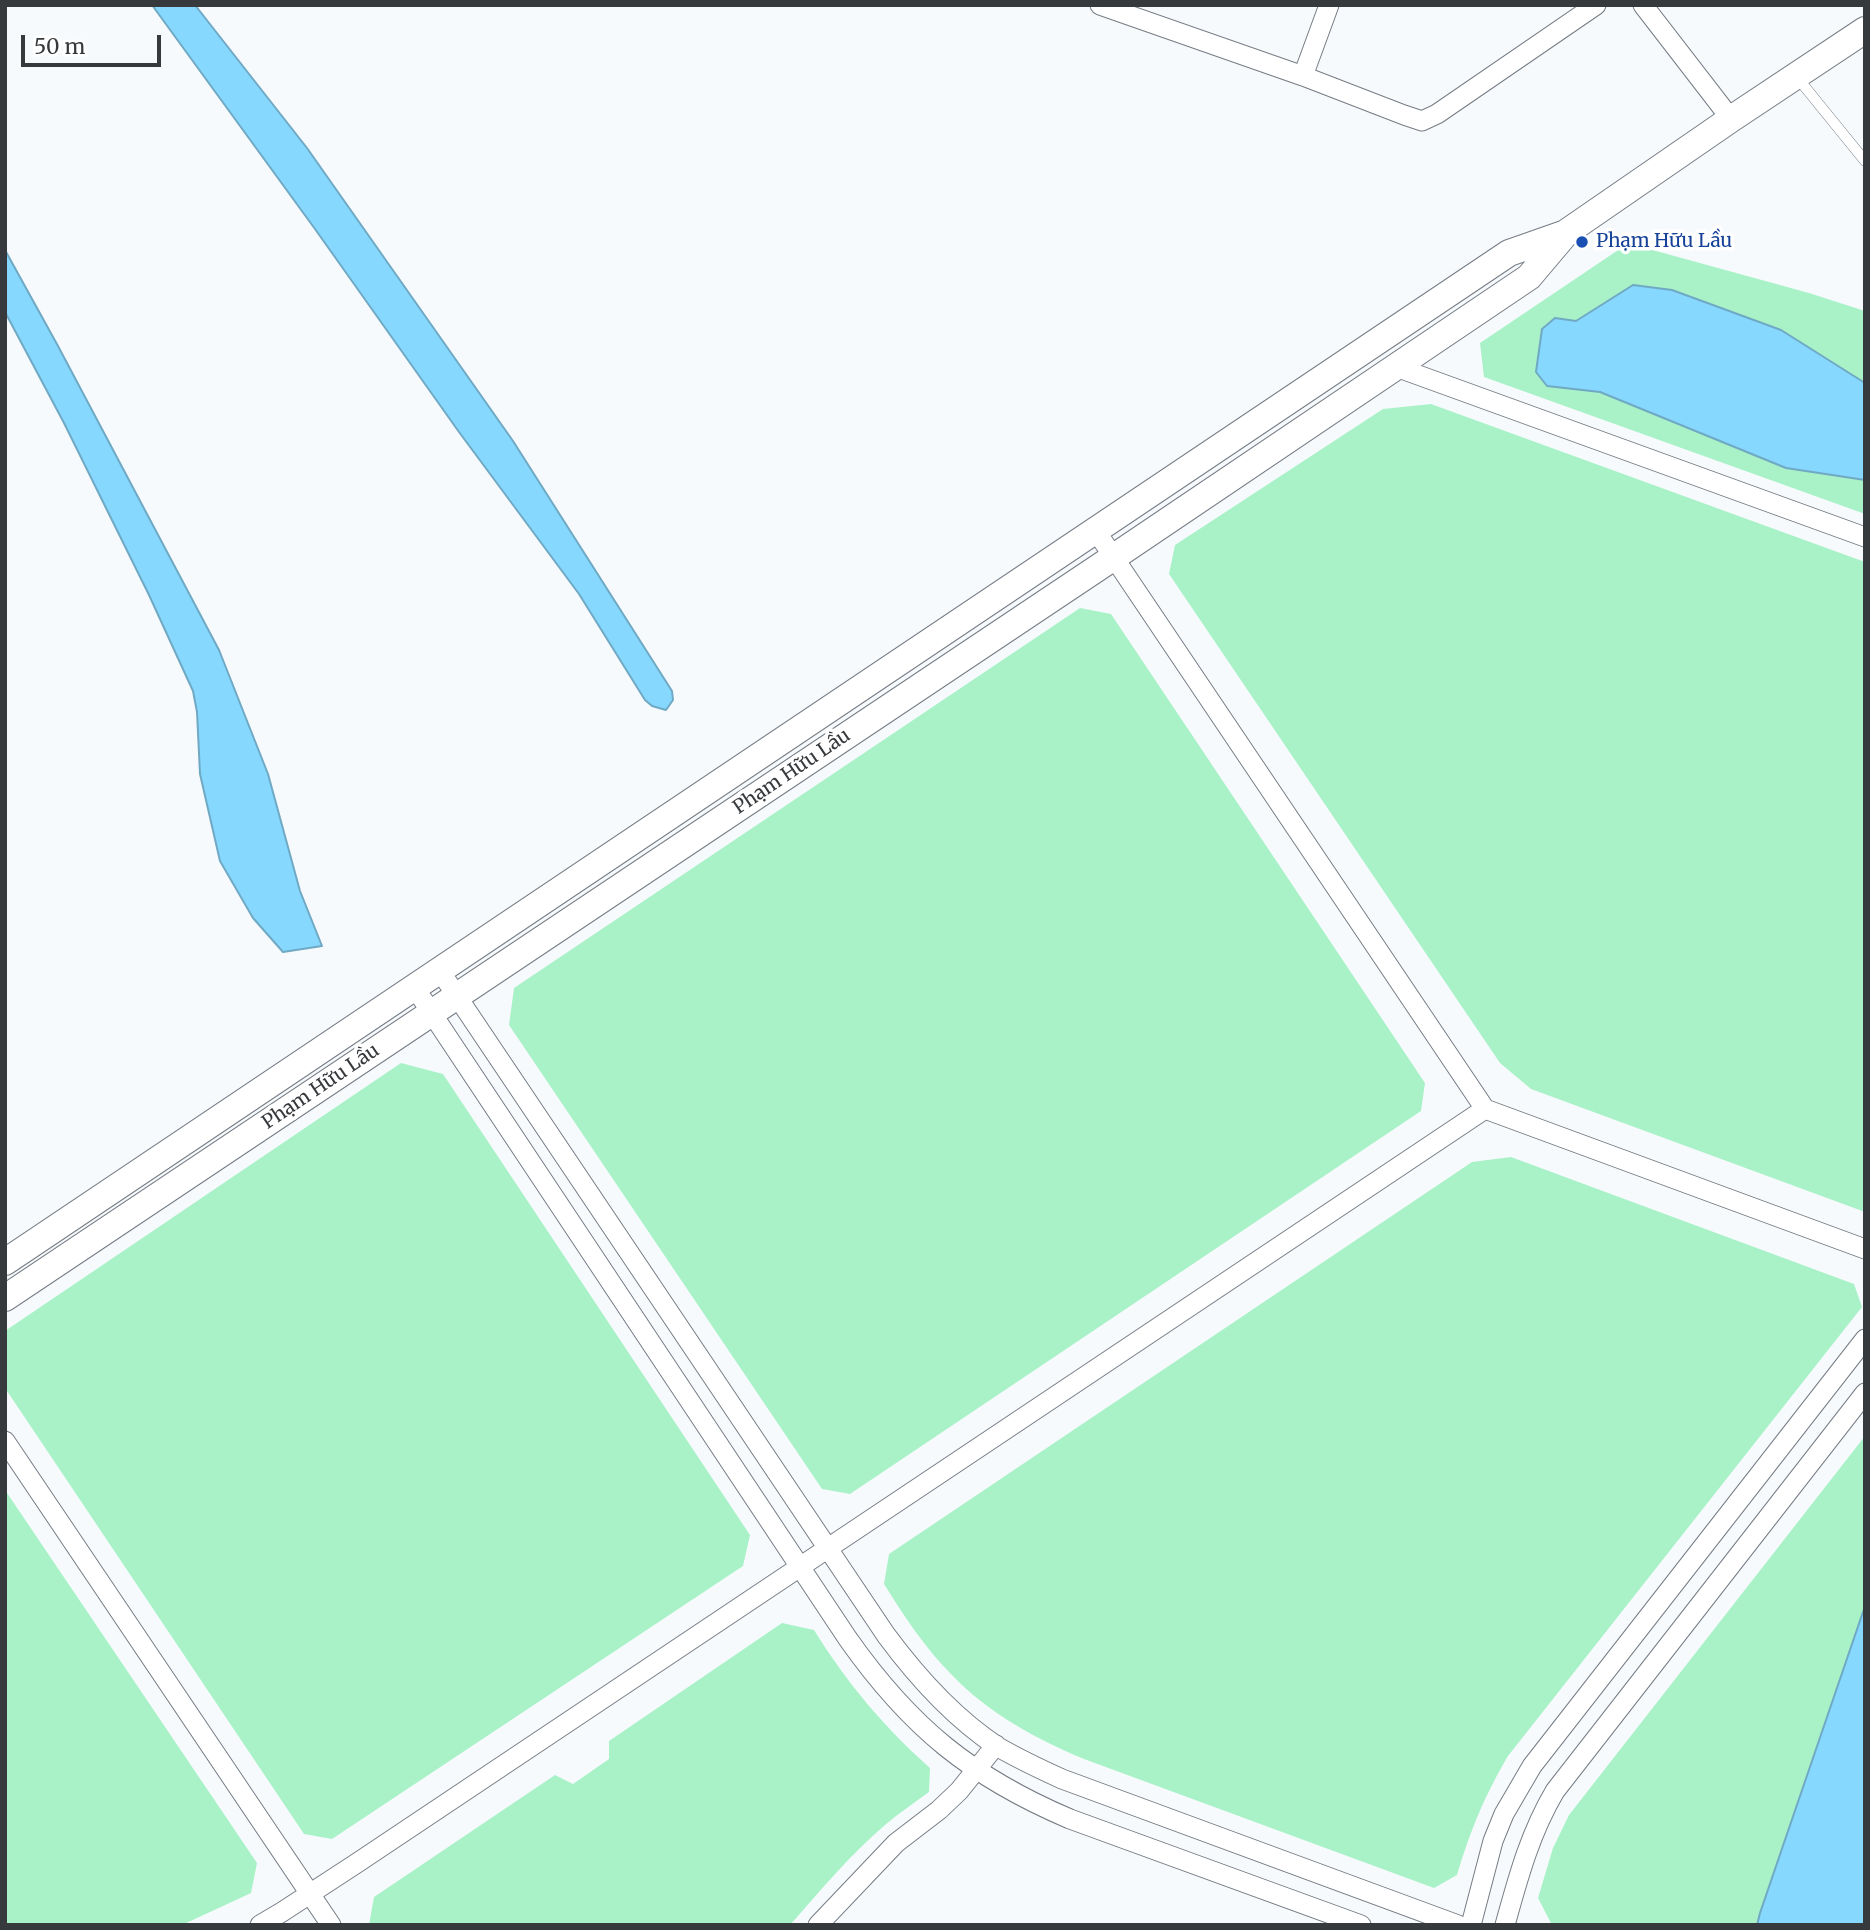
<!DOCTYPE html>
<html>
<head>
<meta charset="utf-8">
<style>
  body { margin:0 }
  #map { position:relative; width:1870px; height:1930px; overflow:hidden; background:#f7fafd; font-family:Merriweather,serif }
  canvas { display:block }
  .frame { position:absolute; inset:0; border:7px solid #373a3d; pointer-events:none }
  .scale { position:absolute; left:21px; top:35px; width:140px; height:32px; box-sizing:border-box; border:4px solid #373a3d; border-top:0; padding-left:9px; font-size:21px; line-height:24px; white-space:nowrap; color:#373a3d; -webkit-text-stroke:5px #fff; paint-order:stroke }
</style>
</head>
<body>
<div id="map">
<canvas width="1870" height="1930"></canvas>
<div class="frame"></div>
<div class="scale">50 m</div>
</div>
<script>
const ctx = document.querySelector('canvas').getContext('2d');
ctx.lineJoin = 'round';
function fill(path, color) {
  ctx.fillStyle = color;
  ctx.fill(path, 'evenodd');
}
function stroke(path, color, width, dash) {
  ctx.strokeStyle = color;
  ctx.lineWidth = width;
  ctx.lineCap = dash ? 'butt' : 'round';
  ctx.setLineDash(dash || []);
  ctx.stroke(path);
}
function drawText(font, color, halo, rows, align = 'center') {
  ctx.font = font + ' Merriweather,serif';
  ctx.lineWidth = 7;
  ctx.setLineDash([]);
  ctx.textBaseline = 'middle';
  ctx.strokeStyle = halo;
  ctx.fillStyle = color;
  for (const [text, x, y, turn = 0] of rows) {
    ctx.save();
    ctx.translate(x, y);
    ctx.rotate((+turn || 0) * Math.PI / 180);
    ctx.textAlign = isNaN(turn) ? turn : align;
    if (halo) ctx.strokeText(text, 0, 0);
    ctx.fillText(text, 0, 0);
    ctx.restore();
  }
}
fill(new Path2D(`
  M 1639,236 L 1649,249 L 1809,293 L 1865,311 L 1865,514 L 1484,377 L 1480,343 Z
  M 1431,404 L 1865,562 L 1865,1212 L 1531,1089 L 1500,1063 L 1169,574 L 1175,545 L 1383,409 Z
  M 1080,608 L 1111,614 L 1425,1083 L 1421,1111 L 850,1494 L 822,1489 L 509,1025 L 514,988 Z
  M 401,1063 L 443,1074 L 750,1535 L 743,1566 L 332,1839 L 304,1834 L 5,1388 L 5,1331 Z
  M 1511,1157 L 1854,1284 L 1862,1307 L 1508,1756 C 1484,1797 1471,1829 1457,1875 L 1434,1888 L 1084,1759 C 1036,1739 988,1713 952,1675 C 925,1648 904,1616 884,1584 L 889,1554 L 1472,1162 Z
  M 1865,1436 L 1865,1606 L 1757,1925 L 1552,1925 L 1538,1898 L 1553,1848 L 1569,1815 Z
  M 5,1490 L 257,1863 L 251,1893 L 182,1925 L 5,1925 Z
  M 782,1623 L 814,1630 C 847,1683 883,1726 930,1768 L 929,1792 C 914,1803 899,1813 885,1825 C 850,1855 820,1891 790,1925 L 369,1925 L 374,1897 L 555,1775 L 573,1784 L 609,1759 L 609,1741 Z`), '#a9f2c8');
const water = new Path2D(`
  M 152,5 L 195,5 L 307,148 L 513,441 L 672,691 L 673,700 L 666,710 L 652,706 L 645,700 L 579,594 L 459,432 L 315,229 Z
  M 5,250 L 58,346 L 219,650 L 268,774 L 300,891 L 322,946 L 283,952 L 253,918 L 220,861 L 200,774 L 197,712 L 193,691 L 149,595 L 64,423 L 5,312 Z
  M 1633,285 L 1672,290 L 1781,330 L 1865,383 L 1865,480 L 1786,468 L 1600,392 L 1547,386 L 1536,372 L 1542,329 L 1555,318 L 1576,321 Z
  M 1865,1606 L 1865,1925 L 1757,1925 L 1760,1913 Z`);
fill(water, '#87d8fe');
stroke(water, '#6fa9c4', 2);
const lane = new Path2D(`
  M 1796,76 L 1865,161`);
const street = new Path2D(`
  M 1100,5 L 1303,76 L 1404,115 L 1422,121 L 1437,114 L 1596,5
  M 1643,5 L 1731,119
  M 1303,76 L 1329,5
  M 1396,367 L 1865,537
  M 1096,531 L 1485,1109 L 1865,1249
  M 440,971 L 886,1635 C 917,1677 954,1718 998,1747 C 1019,1759 1040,1769 1062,1779 L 1458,1925
  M 415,988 L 848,1639 C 910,1727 971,1777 1070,1819 L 1361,1925
  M 5,1441 L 331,1925
  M 260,1925 L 282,1912 L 357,1863 L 1485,1109
  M 818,1925 L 896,1843 L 939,1810 L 959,1791 L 996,1745
  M 1471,1925 L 1493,1841 L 1504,1814 L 1532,1766 L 1865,1339
  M 1505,1925 C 1518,1878 1530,1833 1555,1791 L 1865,1393`);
const secondary = new Path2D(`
  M 5,1262 L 1509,253 L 1566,233
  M 5,1298 L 1114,557 L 1529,277 L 1567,232 L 1731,119 L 1865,30`);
stroke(lane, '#757c84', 11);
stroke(street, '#757c84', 21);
stroke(secondary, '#757c84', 28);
stroke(lane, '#fff', 10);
stroke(street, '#fff', 19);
stroke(secondary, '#fff', 26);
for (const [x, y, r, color] of [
  [1582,242,7,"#1a4fb4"]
]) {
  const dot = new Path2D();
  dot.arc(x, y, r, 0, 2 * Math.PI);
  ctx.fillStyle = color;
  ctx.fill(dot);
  stroke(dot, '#fff', 2.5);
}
drawText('19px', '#164399', '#fff', [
  ["Phạm Hữu Lầu",1596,242]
], 'left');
drawText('19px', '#373a3d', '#fff', [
  ["Phạm Hữu Lầu",792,772,-34],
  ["Phạm Hữu Lầu",321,1087,-34]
]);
</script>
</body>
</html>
